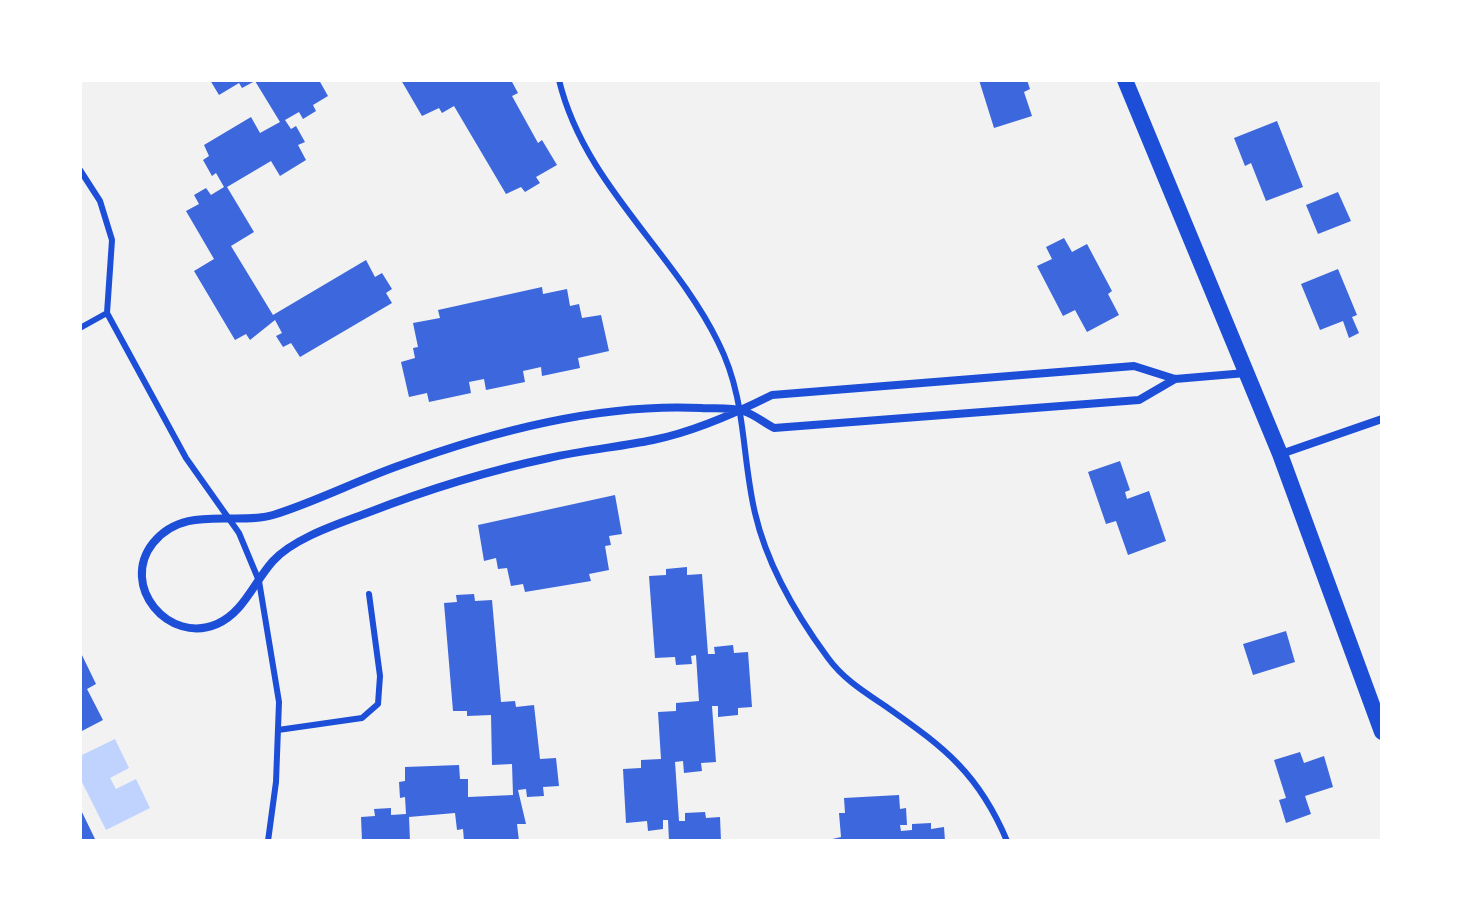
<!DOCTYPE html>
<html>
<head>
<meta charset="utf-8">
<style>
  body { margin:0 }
  #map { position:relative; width:1462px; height:921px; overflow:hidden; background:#f2f2f2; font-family:Signika,sans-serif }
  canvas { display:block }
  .frame { position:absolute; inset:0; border:82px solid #fff; pointer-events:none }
</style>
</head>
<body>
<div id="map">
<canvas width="1462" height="921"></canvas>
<div class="frame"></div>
</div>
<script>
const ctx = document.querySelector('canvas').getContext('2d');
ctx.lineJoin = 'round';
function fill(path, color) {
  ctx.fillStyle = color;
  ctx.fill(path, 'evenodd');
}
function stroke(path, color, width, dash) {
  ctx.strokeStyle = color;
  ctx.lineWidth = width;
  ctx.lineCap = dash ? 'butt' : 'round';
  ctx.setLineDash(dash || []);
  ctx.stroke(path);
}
fill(new Path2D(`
  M 115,739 L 129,768 L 110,778 L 116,789 L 136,779 L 150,808 L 106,830 L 80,778 L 80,756 Z`), '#bfd3fe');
fill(new Path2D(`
  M 210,80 L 319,80 L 328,96 L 313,105 L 316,111 L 303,119 L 299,112 L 285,120 L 291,129 L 296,126 L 305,142 L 298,145 L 306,160 L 280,176 L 271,161 L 227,187 L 254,232 L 231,246 L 273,315 L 366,260 L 375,277 L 382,273 L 392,289 L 386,293 L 392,303 L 300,357 L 291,343 L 283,347 L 276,336 L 282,333 L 275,320 L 250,340 L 246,334 L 235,340 L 194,271 L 214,259 L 186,211 L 199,204 L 194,195 L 206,188 L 211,195 L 224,187 L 216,173 L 212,176 L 203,160 L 209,156 L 204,145 L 251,117 L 260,133 L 280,122 L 255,81 L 242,88 L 239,83 L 219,95 Z
  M 401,80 L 511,80 L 518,93 L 512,96 L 538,143 L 542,140 L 557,165 L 536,177 L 540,183 L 525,192 L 521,187 L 506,194 L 454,106 L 442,113 L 439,108 L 422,116 Z
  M 979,80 L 1027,80 L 1030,89 L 1024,92 L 1032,116 L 994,128 Z
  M 1277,121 L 1303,187 L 1266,201 L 1251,163 L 1245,166 L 1234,138 Z
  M 1338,192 L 1351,221 L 1318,234 L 1306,205 Z
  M 1064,238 L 1072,252 L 1087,244 L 1112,291 L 1108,294 L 1119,315 L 1087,332 L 1075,310 L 1063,316 L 1037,266 L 1052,259 L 1046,247 Z
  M 1338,269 L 1357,315 L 1352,317 L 1359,333 L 1349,338 L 1343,321 L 1320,330 L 1301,284 Z
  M 542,287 L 543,294 L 567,289 L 570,306 L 579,304 L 582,318 L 601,315 L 609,351 L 578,358 L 580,368 L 542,376 L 541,367 L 523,371 L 525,382 L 486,390 L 484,379 L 469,382 L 471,393 L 429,402 L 427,393 L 409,397 L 401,362 L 415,358 L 413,348 L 418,347 L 413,323 L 440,318 L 438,310 Z
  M 1120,461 L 1130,490 L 1125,492 L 1127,499 L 1149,491 L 1166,541 L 1128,555 L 1116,521 L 1106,524 L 1088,472 Z
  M 615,495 L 622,534 L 609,536 L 611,545 L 605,546 L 609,570 L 589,574 L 591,581 L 525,592 L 523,584 L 511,586 L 507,568 L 498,569 L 496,558 L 484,561 L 478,525 Z
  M 687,567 L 687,575 L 702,574 L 708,654 L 715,654 L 714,647 L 733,645 L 734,653 L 748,652 L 752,707 L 738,708 L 738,715 L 718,717 L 718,706 L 712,706 L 716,762 L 701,763 L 702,771 L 684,773 L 683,761 L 675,762 L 679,821 L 685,821 L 685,813 L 705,812 L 706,818 L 720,817 L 721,841 L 669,841 L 668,820 L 663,820 L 663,829 L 648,831 L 647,821 L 626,823 L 623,769 L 641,768 L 641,760 L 661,759 L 658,712 L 676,711 L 676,703 L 699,701 L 696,655 L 691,656 L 692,664 L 676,665 L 675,657 L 655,658 L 649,576 L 666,575 L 666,569 Z
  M 474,594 L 475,601 L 492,600 L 501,702 L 515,701 L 516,707 L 534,705 L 540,759 L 556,758 L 559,786 L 543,787 L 544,796 L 527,797 L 526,789 L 518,790 L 526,824 L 517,824 L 519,841 L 464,841 L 463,829 L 457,830 L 455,813 L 409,817 L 410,841 L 362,841 L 361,817 L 375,816 L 374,809 L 391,808 L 391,815 L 406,814 L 405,797 L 400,798 L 399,782 L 405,781 L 405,767 L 459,765 L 460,779 L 468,779 L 468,797 L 513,795 L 512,764 L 492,765 L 491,715 L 467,716 L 467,711 L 453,711 L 444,603 L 457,602 L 456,595 Z
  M 1286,631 L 1295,662 L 1253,675 L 1243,644 Z
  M 80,651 L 96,684 L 87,689 L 103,720 L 80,732 Z
  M 1300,752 L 1304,763 L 1324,756 L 1333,787 L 1305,796 L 1311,814 L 1286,823 L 1279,800 L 1286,798 L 1274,760 Z
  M 899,795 L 900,809 L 906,808 L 907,825 L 900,825 L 901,831 L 912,830 L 912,824 L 931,823 L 931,829 L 944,827 L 945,841 L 824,841 L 841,837 L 839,813 L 845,813 L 844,798 Z
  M 80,808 L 96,841 L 80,841 Z`), '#3d67dc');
stroke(new Path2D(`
  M 559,80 C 584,184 673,250 718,342 C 747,399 741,454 755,513 C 767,565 797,616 828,658 C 844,680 866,693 888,708 C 945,748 979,774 1007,841
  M 80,170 L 100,201 L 112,240 L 107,313 L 186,458 L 239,533 L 259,581 L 279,702 L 276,782 L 268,841
  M 80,328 L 107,313
  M 278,730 L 362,718 L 378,704 L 380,676 L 369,594`), '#1d4ed8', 6);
stroke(new Path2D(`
  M 1175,379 L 1139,400 L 774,428 C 764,423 754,414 743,411 C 731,407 714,409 701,408 C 600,403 493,431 398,466 C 356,481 315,502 273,515 C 235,526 184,504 153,543 C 119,586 169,645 217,624 C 244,612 254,582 273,561 C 294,538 338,524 367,513 C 426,490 487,471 549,458 C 584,450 619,447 653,440 C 693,432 736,413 772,395 L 1134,366 L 1175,379 L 1246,373
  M 1281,454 L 1382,419`), '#1d4ed8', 8);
stroke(new Path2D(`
  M 1125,80 L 1280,454 L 1382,732`), '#1d4ed8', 16);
</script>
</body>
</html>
